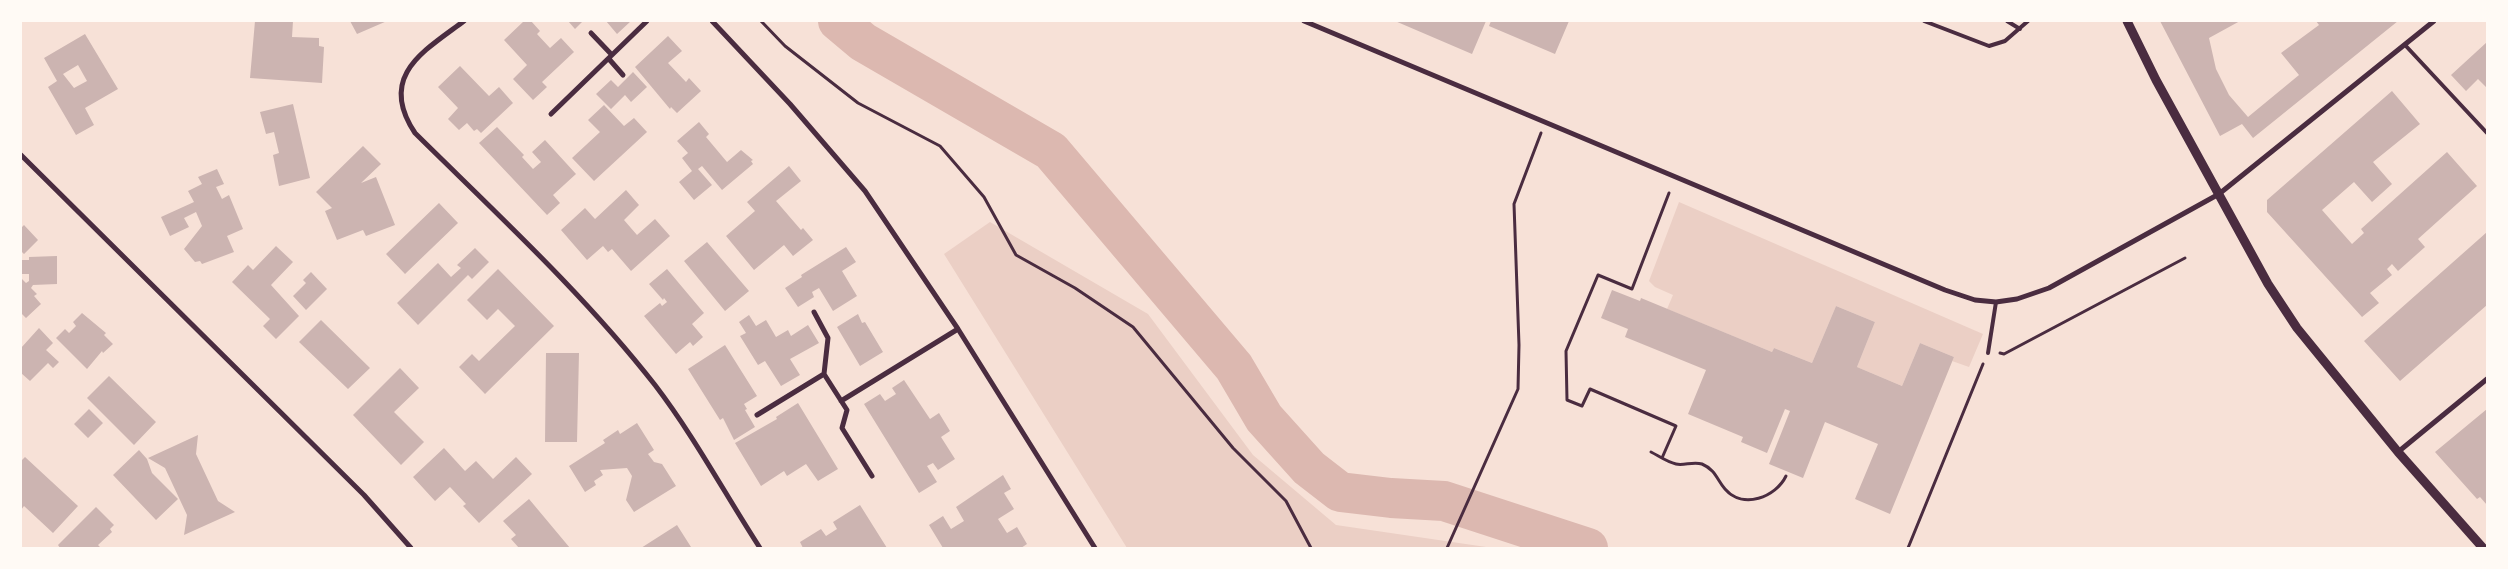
<!DOCTYPE html>
<html>
<head>
<meta charset="utf-8">
<style>
  body { margin:0 }
  #map { position:relative; width:2508px; height:569px; overflow:hidden; background:#f7e1d7; font-family:"PT Sans",sans-serif }
  canvas { display:block }
  .frame { position:absolute; inset:0; border:22px solid #fffaf5; pointer-events:none }
</style>
</head>
<body>
<div id="map">
<canvas width="2508" height="569"></canvas>
<div class="frame"></div>
</div>
<script>
const ctx = document.querySelector('canvas').getContext('2d');
ctx.lineJoin = 'round';
function fill(path, color) {
  ctx.fillStyle = color;
  ctx.fill(path, 'evenodd');
}
function stroke(path, color, width, dash) {
  ctx.strokeStyle = color;
  ctx.lineWidth = width;
  ctx.lineCap = dash ? 'butt' : 'round';
  ctx.setLineDash(dash || []);
  ctx.stroke(path);
}
fill(new Path2D(`
  M 1679,202 L 1983,334 L 1969,367 L 1952,361 L 1954,357 L 1920,343 L 1902,386 L 1857,367 L 1875,322 L 1836,306 L 1812,363 L 1774,348 L 1772,352 L 1667,309 L 1673,295 L 1655,287 L 1649,281 Z
  M 990,222 L 1148,314 L 1253,455 L 1336,525 L 1493,548 L 1127,548 L 944,254 Z`), '#ebcfc5');
stroke(new Path2D(`
  M 838,21 L 863,42 L 1051,151 L 1234,367 L 1264,418 L 1309,468 L 1340,492 L 1391,498 L 1444,501 L 1588,548`), '#dcb8b0', 40);
fill(new Path2D(`
  M 255,21 L 293,21 L 292,37 L 319,38 L 319,46 L 324,47 L 322,83 L 250,78 Z
  M 350,21 L 387,21 L 357,34 Z
  M 524,21 L 531,21 L 540,31 L 537,34 L 550,48 L 561,38 L 574,52 L 542,82 L 547,87 L 533,100 L 513,79 L 527,65 L 504,40 Z
  M 568,21 L 583,21 L 575,29 Z
  M 606,21 L 631,21 L 617,34 Z
  M 1395,21 L 1486,21 L 1472,54 Z
  M 1491,21 L 1569,21 L 1555,54 L 1489,26 Z
  M 2160,21 L 2240,21 L 2209,38 L 2216,69 L 2229,95 L 2248,117 L 2299,75 L 2281,53 L 2319,25 L 2316,21 L 2398,21 L 2253,138 L 2242,124 L 2220,136 Z
  M 85,34 L 118,89 L 85,108 L 94,125 L 76,135 L 48,87 L 57,81 L 44,58 ZM 78,65 L 87,81 L 74,88 L 63,74 Z
  M 668,36 L 682,51 L 668,63 L 686,82 L 689,78 L 701,91 L 677,113 L 671,107 L 670,109 L 635,67 Z
  M 2487,42 L 2487,88 L 2478,79 L 2466,91 L 2451,75 Z
  M 460,66 L 489,96 L 499,87 L 513,103 L 481,133 L 477,129 L 474,131 L 467,123 L 459,130 L 448,119 L 458,108 L 438,87 Z
  M 633,72 L 647,87 L 631,102 L 625,95 L 611,109 L 596,94 L 611,80 L 618,87 Z
  M 2392,91 L 2420,124 L 2373,162 L 2392,184 L 2372,202 L 2354,182 L 2322,210 L 2352,244 L 2364,233 L 2361,229 L 2447,152 L 2477,186 L 2418,239 L 2425,247 L 2398,271 L 2392,264 L 2387,269 L 2392,275 L 2370,293 L 2379,303 L 2362,317 L 2267,212 L 2267,200 Z
  M 293,104 L 310,178 L 279,186 L 273,155 L 279,153 L 274,132 L 266,134 L 260,112 Z
  M 604,105 L 624,126 L 634,118 L 647,132 L 594,181 L 572,158 L 600,132 L 588,120 Z
  M 699,122 L 709,134 L 706,137 L 727,162 L 741,150 L 753,160 L 751,161 L 753,164 L 722,190 L 702,166 L 698,169 L 712,185 L 694,200 L 679,182 L 692,171 L 682,158 L 688,153 L 677,141 Z
  M 497,127 L 524,155 L 522,157 L 533,169 L 541,162 L 532,152 L 545,140 L 576,174 L 553,195 L 560,203 L 547,215 L 479,143 Z
  M 363,146 L 381,164 L 361,183 L 376,177 L 395,225 L 366,236 L 363,230 L 337,240 L 325,211 L 332,208 L 316,192 Z
  M 789,166 L 801,181 L 776,201 L 801,230 L 803,228 L 813,240 L 793,256 L 784,245 L 754,270 L 726,236 L 755,211 L 747,202 Z
  M 217,169 L 224,184 L 216,187 L 222,199 L 229,195 L 243,229 L 227,236 L 234,252 L 202,264 L 200,261 L 195,262 L 184,249 L 202,226 L 196,212 L 184,218 L 189,227 L 170,236 L 161,217 L 194,202 L 188,191 L 202,184 L 198,177 Z
  M 626,190 L 639,205 L 624,220 L 637,235 L 655,219 L 670,236 L 631,271 L 612,249 L 608,252 L 603,246 L 587,260 L 561,230 L 585,208 L 595,219 Z
  M 439,203 L 458,223 L 405,274 L 386,254 Z
  M 24,225 L 38,240 L 24,254 L 21,251 L 21,228 Z
  M 2487,232 L 2487,305 L 2400,381 L 2364,341 Z
  M 707,242 L 749,291 L 725,311 L 684,261 Z
  M 276,246 L 293,262 L 271,285 L 299,316 L 276,339 L 263,326 L 270,319 L 232,282 L 248,265 L 253,270 Z
  M 846,247 L 856,262 L 842,271 L 857,296 L 833,311 L 819,288 L 812,292 L 814,297 L 798,307 L 785,288 L 802,277 L 801,275 Z
  M 475,248 L 489,262 L 472,279 L 468,275 L 418,325 L 397,303 L 438,263 L 451,277 L 461,268 L 457,265 Z
  M 57,256 L 57,284 L 33,285 L 31,288 L 37,294 L 34,296 L 41,304 L 26,318 L 21,313 L 21,278 L 26,283 L 29,281 L 29,274 L 21,274 L 21,260 L 29,260 L 29,257 Z
  M 498,269 L 554,326 L 485,394 L 459,367 L 472,354 L 479,361 L 515,326 L 498,309 L 487,320 L 467,300 Z
  M 667,269 L 704,313 L 692,324 L 703,337 L 693,346 L 690,342 L 676,354 L 644,316 L 660,303 L 662,306 L 667,302 L 664,298 L 663,300 L 649,284 Z
  M 311,272 L 327,289 L 306,310 L 293,296 L 306,283 L 303,280 Z
  M 1612,290 L 1640,301 L 1641,298 L 1772,352 L 1774,348 L 1812,363 L 1836,306 L 1875,322 L 1857,367 L 1902,386 L 1920,343 L 1954,357 L 1890,514 L 1855,499 L 1878,444 L 1825,422 L 1803,478 L 1769,464 L 1790,411 L 1785,409 L 1767,453 L 1741,442 L 1743,437 L 1688,414 L 1706,370 L 1625,337 L 1628,329 L 1601,318 Z
  M 82,313 L 106,333 L 104,335 L 113,344 L 103,353 L 102,351 L 87,369 L 56,338 L 65,329 L 69,333 L 76,326 L 73,322 Z
  M 858,314 L 862,323 L 865,322 L 883,352 L 860,366 L 837,327 Z
  M 749,315 L 756,326 L 766,320 L 776,337 L 788,330 L 791,336 L 808,325 L 819,343 L 790,359 L 800,375 L 781,386 L 765,361 L 758,365 L 740,336 L 746,333 L 739,322 Z
  M 321,320 L 370,368 L 348,389 L 299,342 Z
  M 39,328 L 53,343 L 46,350 L 59,362 L 53,368 L 48,363 L 30,381 L 21,373 L 21,348 Z
  M 725,345 L 757,396 L 744,404 L 747,409 L 745,410 L 755,427 L 734,440 L 723,418 L 720,420 L 688,369 Z
  M 546,353 L 579,353 L 577,442 L 545,442 Z
  M 400,368 L 419,388 L 394,412 L 424,442 L 401,465 L 353,415 Z
  M 109,376 L 156,422 L 134,445 L 87,398 Z
  M 904,380 L 930,419 L 939,413 L 950,431 L 941,437 L 955,459 L 938,470 L 933,463 L 927,466 L 937,482 L 919,493 L 864,404 L 880,394 L 885,401 L 896,394 L 892,388 Z
  M 798,403 L 838,469 L 818,481 L 806,464 L 787,476 L 784,471 L 761,486 L 735,443 L 777,419 L 776,417 Z
  M 89,409 L 103,423 L 88,438 L 74,424 Z
  M 2487,409 L 2487,505 L 2480,497 L 2477,499 L 2435,452 Z
  M 637,423 L 654,450 L 648,454 L 654,462 L 662,464 L 676,486 L 634,512 L 626,500 L 632,476 L 627,468 L 600,470 L 603,475 L 594,481 L 596,485 L 585,492 L 569,466 L 605,443 L 603,440 L 618,430 L 620,434 Z
  M 198,435 L 196,454 L 218,501 L 235,512 L 184,535 L 187,515 L 165,468 L 148,458 Z
  M 444,448 L 465,471 L 476,461 L 493,479 L 516,457 L 532,474 L 479,523 L 463,506 L 466,504 L 450,487 L 435,501 L 413,477 Z
  M 139,450 L 147,459 L 152,473 L 178,499 L 156,520 L 113,475 Z
  M 25,457 L 78,506 L 53,533 L 24,506 L 21,510 L 21,461 Z
  M 1003,475 L 1011,489 L 1004,493 L 1014,509 L 998,519 L 1007,533 L 1017,527 L 1027,544 L 1021,548 L 943,548 L 929,525 L 943,516 L 951,529 L 964,521 L 956,507 Z
  M 529,499 L 570,548 L 519,548 L 511,539 L 516,535 L 503,521 Z
  M 860,505 L 887,548 L 803,548 L 800,542 L 821,529 L 826,536 L 837,529 L 833,522 Z
  M 96,507 L 114,525 L 110,529 L 112,532 L 98,545 L 101,548 L 60,548 L 58,545 Z
  M 677,525 L 691,547 L 641,548 Z`), '#ccb4b1');
stroke(new Path2D(`
  M 761,21 L 785,46 L 858,103 L 940,146 L 984,197 L 1016,255 L 1075,288 L 1133,327 L 1233,448 L 1286,501 L 1311,548
  M 2000,353 L 2004,354 L 2185,258
  M 1651,452 C 1659,456 1667,462 1676,464 C 1684,466 1693,461 1702,464 C 1716,470 1717,480 1725,489 C 1743,510 1776,497 1786,476
  M 1662,458 L 1676,426 L 1590,389 L 1582,406 L 1567,400 L 1566,351 L 1598,275 L 1632,289 L 1669,193
  M 1447,548 L 1518,389 L 1519,345 L 1514,204 L 1541,133
  M 1908,548 L 1983,364`), '#4a2c40', 3);
stroke(new Path2D(`
  M 1924,21 L 1989,46 L 2005,41 L 2028,21
  M 2007,21 L 2020,29
  M 2405,45 L 2487,133
  M 1988,353 L 1996,302`), '#4a2c40', 4);
stroke(new Path2D(`
  M 464,21 C 424,51 377,76 415,133 C 497,214 584,294 655,385 C 694,436 725,494 760,548
  M 712,21 L 790,104 L 865,191 L 958,329 L 1095,548
  M 1304,21 L 1945,290 L 1975,300 L 1996,302 L 2017,299 L 2049,288 L 2219,194 L 2434,21
  M 591,33 L 612,55
  M 609,59 L 623,75
  M 551,114 L 647,21
  M 21,155 L 364,495 L 411,548
  M 814,312 L 828,338 L 824,374
  M 841,401 L 958,329
  M 757,415 L 824,374 L 847,410 L 842,428 L 872,476
  M 2398,452 L 2487,379`), '#4a2c40', 5);
stroke(new Path2D(`
  M 2127,21 L 2156,80 L 2268,284 L 2297,328 L 2398,452 L 2483,548`), '#4a2c40', 9);
</script>
</body>
</html>
